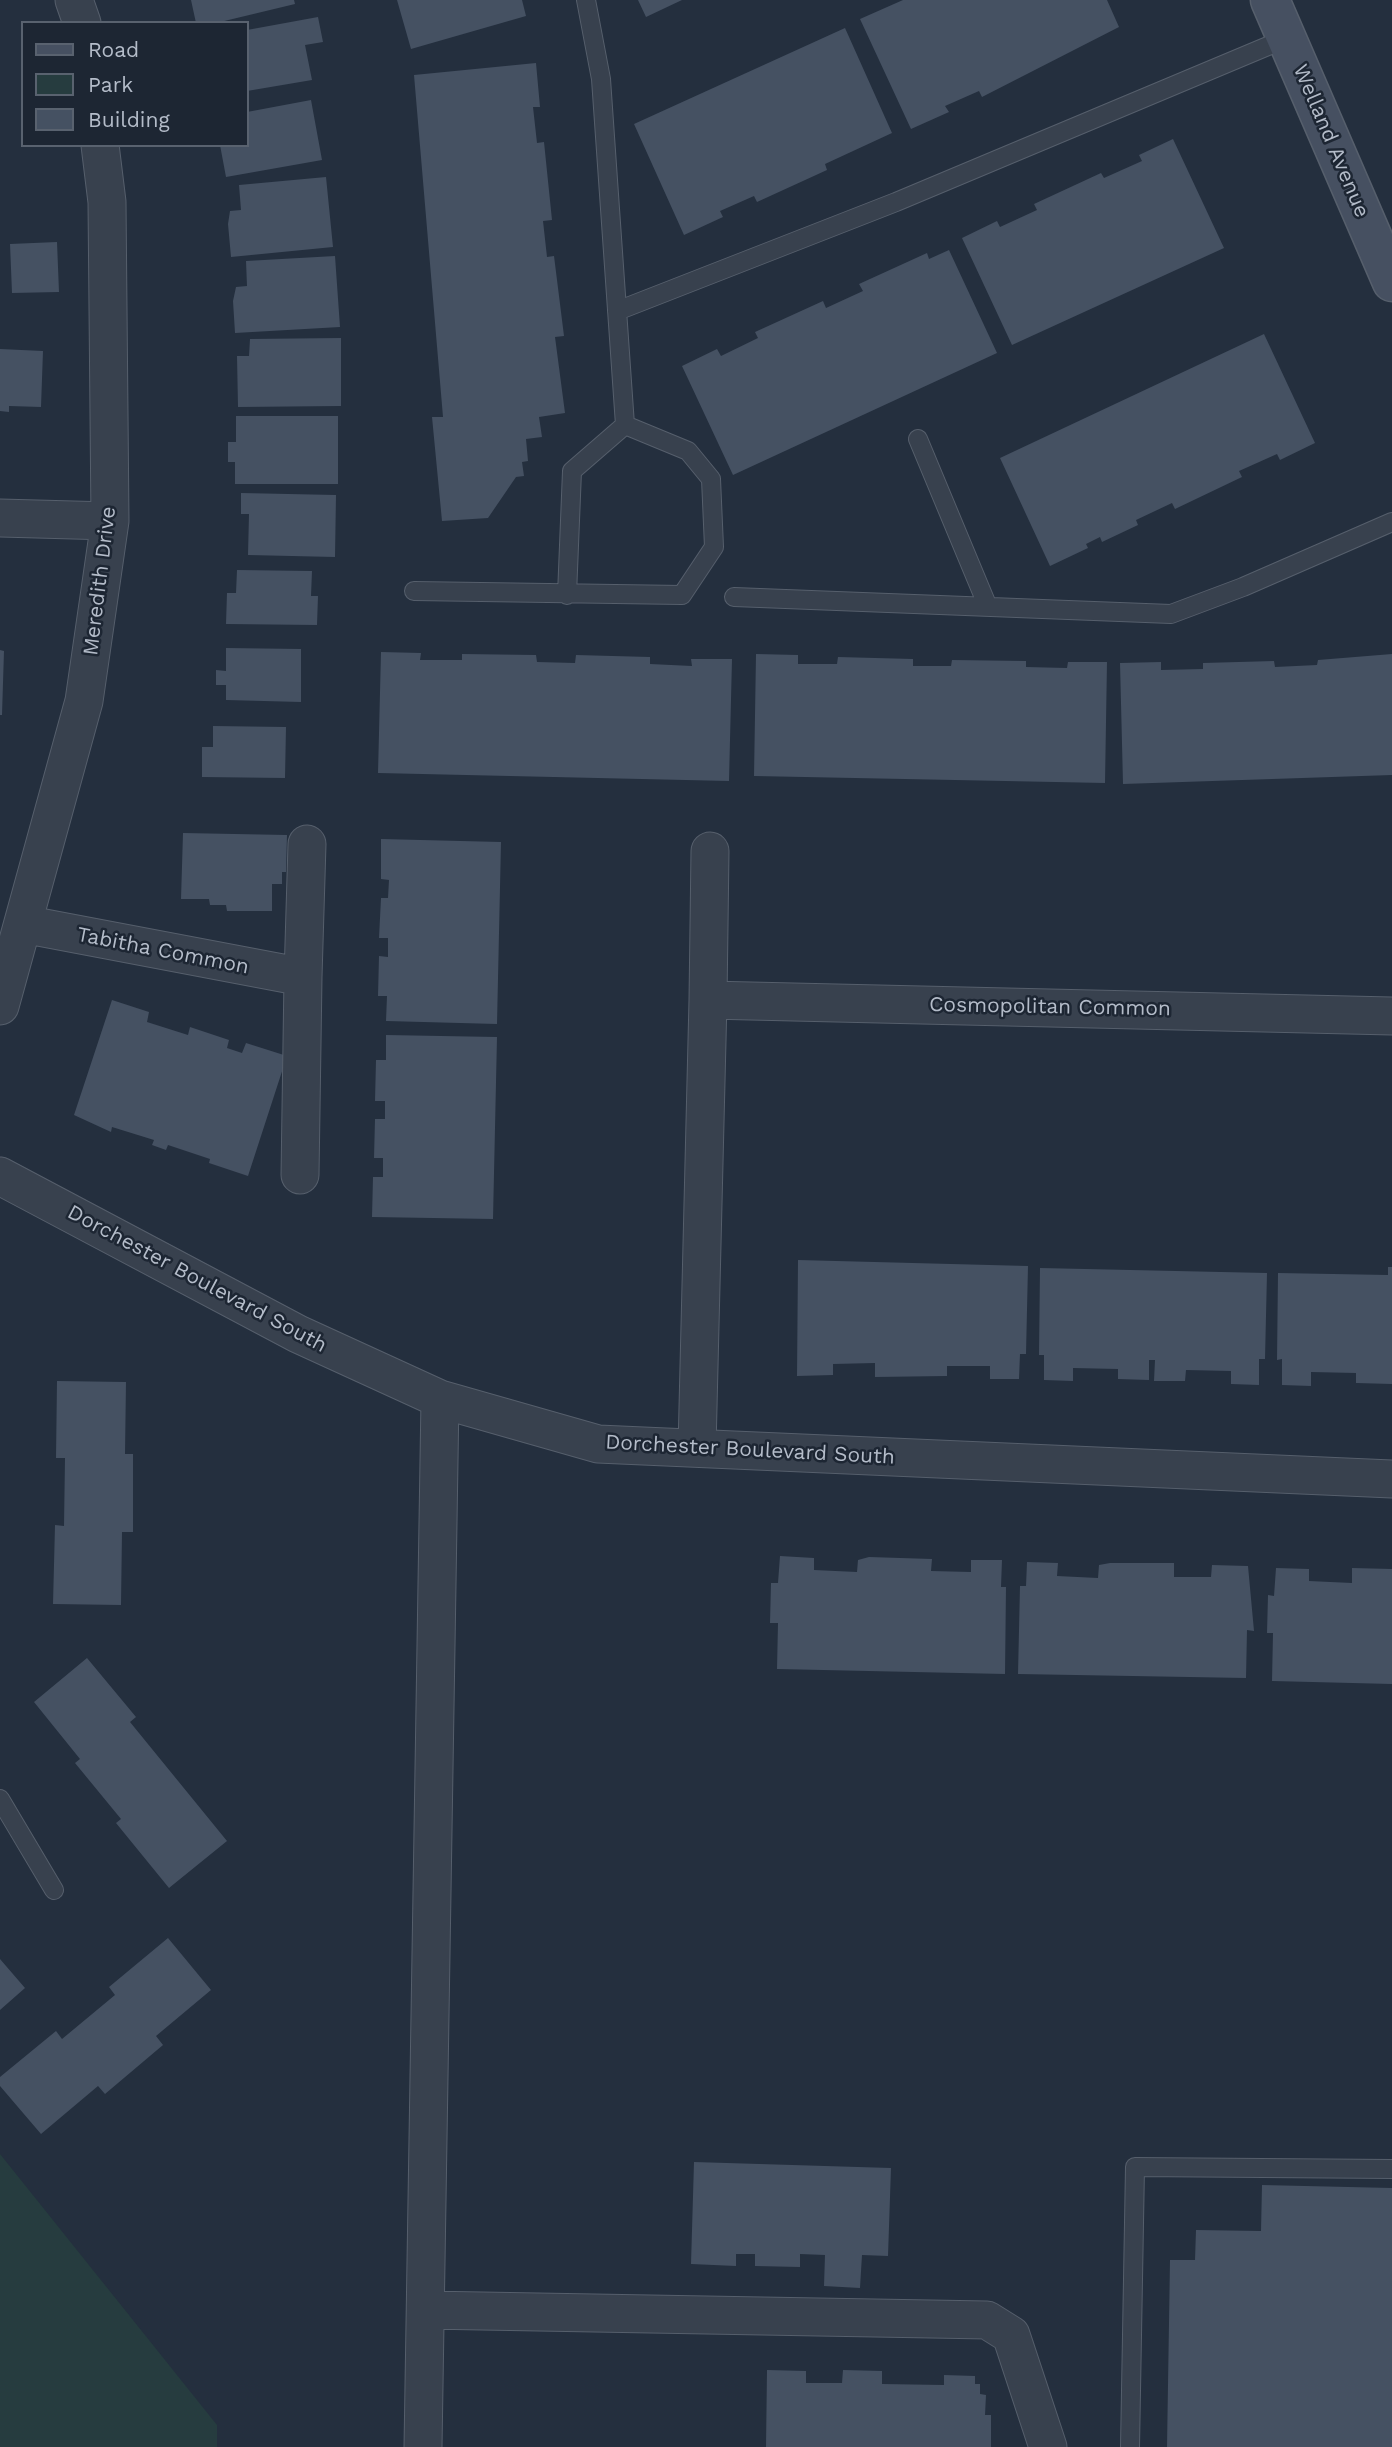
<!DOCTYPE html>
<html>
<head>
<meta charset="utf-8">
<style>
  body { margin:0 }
  #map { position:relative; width:1392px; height:2447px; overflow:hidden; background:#242f3e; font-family:"Work Sans",sans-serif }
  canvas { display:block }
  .legend { position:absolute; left:21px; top:21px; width:228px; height:126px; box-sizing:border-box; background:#1d2633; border:2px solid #59626f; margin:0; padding:9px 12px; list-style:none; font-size:21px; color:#b4bcc9 }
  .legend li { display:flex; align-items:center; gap:14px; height:35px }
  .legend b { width:35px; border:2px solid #59626f }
</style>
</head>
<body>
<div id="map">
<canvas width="1392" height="2447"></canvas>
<ul class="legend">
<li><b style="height:9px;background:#465061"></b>Road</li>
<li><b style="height:19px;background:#263c3f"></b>Park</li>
<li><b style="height:19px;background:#455162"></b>Building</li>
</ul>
</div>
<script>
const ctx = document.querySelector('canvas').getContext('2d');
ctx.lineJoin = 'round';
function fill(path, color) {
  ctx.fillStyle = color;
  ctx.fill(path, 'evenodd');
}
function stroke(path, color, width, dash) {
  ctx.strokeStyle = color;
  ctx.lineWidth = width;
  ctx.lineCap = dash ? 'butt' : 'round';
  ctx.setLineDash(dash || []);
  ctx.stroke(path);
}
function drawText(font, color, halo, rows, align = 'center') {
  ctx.font = font + ' "Work Sans",sans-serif';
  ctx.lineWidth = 5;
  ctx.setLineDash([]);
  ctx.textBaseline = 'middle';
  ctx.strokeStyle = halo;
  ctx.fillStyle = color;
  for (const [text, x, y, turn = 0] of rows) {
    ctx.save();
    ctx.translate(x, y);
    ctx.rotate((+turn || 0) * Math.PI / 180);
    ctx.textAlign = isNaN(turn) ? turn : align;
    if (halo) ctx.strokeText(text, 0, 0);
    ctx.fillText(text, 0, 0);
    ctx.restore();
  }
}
fill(new Path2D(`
  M 0,2154 L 217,2425 L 217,2447 L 0,2447 Z`), '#263c3f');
fill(new Path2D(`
  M 191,0 L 294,0 L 295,4 L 216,23 L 196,23 Z
  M 397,0 L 522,0 L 526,16 L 411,49 Z
  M 638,0 L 682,0 L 646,17 Z
  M 903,0 L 1107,0 L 1119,27 L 982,97 L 979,91 L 945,106 L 949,112 L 911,129 L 860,19 Z
  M 318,17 L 323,42 L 305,45 L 312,80 L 247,91 L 247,30 Z
  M 845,28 L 892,133 L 825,164 L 827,170 L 757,202 L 754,196 L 720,211 L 723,217 L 684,235 L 634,124 Z
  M 536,63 L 540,107 L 533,107 L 537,143 L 544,142 L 552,220 L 543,221 L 547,257 L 554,256 L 564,336 L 555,337 L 565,413 L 539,417 L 542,437 L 526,439 L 528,461 L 522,462 L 524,476 L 516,477 L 488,518 L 442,521 L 432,417 L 443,417 L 414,75 Z
  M 311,100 L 322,160 L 226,177 L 220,145 L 247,145 L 247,112 Z
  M 1173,139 L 1224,248 L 1012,345 L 962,238 L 997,221 L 1000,227 L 1037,210 L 1034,204 L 1101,173 L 1104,178 L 1142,161 L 1139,155 Z
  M 326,177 L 333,247 L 231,257 L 228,224 L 230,211 L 241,210 L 239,185 Z
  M 57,242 L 59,292 L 12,293 L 10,244 Z
  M 949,250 L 997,353 L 733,475 L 682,366 L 717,349 L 721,356 L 758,338 L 755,332 L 823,301 L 826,308 L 863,291 L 859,284 L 927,253 L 929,259 Z
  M 335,256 L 340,327 L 235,333 L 233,301 L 236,287 L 247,286 L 246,261 Z
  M 1264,334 L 1315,443 L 1280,460 L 1277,454 L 1239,471 L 1242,477 L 1175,509 L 1172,503 L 1136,520 L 1138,525 L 1102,542 L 1100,537 L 1086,544 L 1088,548 L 1050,566 L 1000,458 Z
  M 341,338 L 341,406 L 238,407 L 237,356 L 249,356 L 250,339 Z
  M 0,349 L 43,351 L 41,407 L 9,406 L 9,412 L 0,411 Z
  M 236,416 L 338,416 L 338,484 L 235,484 L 235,462 L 228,462 L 228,442 L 236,442 Z
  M 241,493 L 336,495 L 335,557 L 248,555 L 249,514 L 241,514 Z
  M 237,570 L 312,571 L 311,596 L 318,596 L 317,625 L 226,624 L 227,593 L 236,593 Z
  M 226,648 L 301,649 L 301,702 L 226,700 L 226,685 L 216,685 L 216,670 L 226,671 Z
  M 0,650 L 4,651 L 2,715 L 0,715 Z
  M 381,652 L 421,653 L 420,660 L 462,660 L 462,654 L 536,655 L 537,662 L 575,663 L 576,655 L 650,657 L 650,664 L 692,666 L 691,659 L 732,659 L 729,781 L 378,773 Z
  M 756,654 L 798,655 L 798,664 L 837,664 L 838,657 L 913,659 L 913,666 L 951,666 L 952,660 L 1026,661 L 1026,667 L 1067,668 L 1068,662 L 1107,662 L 1105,783 L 754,776 Z
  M 1392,654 L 1392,775 L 1123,784 L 1120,663 L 1161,662 L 1161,670 L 1203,669 L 1203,663 L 1274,661 L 1275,667 L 1317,665 L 1318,660 Z
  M 213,726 L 286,727 L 285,778 L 202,777 L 202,747 L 213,747 Z
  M 183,833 L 287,835 L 286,872 L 282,872 L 282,884 L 272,884 L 272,911 L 227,911 L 226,905 L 210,905 L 209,899 L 181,899 Z
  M 381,839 L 501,842 L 497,1024 L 386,1021 L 387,996 L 378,996 L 379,956 L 388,957 L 388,938 L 379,938 L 381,898 L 388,898 L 389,880 L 381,879 Z
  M 112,1000 L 149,1012 L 147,1022 L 188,1035 L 190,1027 L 229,1040 L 227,1048 L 242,1053 L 246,1043 L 287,1056 L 248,1176 L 209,1163 L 210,1159 L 168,1145 L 166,1150 L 152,1145 L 154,1140 L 112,1127 L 111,1132 L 74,1115 Z
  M 386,1035 L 497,1037 L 493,1219 L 372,1217 L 373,1177 L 383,1177 L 383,1158 L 374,1158 L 375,1119 L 385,1119 L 385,1101 L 375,1101 L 376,1060 L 386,1060 Z
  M 798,1260 L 1028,1266 L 1026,1354 L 1020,1354 L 1019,1379 L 990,1379 L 990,1366 L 947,1366 L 947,1376 L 875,1377 L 875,1363 L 833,1364 L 833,1375 L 797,1376 Z
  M 1388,1267 L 1392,1267 L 1392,1384 L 1356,1383 L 1356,1373 L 1311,1372 L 1311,1386 L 1282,1385 L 1282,1359 L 1277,1360 L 1278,1273 L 1388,1275 Z
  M 1040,1268 L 1267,1273 L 1265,1359 L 1259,1359 L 1259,1385 L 1231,1384 L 1231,1371 L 1186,1370 L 1185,1381 L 1154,1381 L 1155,1360 L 1149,1360 L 1149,1380 L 1118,1379 L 1118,1369 L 1073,1368 L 1073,1381 L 1044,1380 L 1044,1355 L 1039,1355 Z
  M 57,1381 L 126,1382 L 125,1454 L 133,1454 L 133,1532 L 122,1532 L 121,1605 L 53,1604 L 55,1525 L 64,1526 L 65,1458 L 56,1458 Z
  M 780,1556 L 814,1558 L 814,1570 L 857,1572 L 858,1560 L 869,1557 L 932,1559 L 931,1571 L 971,1572 L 971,1560 L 1002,1560 L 1001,1587 L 1006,1587 L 1005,1674 L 777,1669 L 778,1623 L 770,1623 L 771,1583 L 778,1583 Z
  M 1027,1562 L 1058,1563 L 1057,1576 L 1098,1578 L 1099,1565 L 1110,1563 L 1174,1563 L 1174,1577 L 1211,1577 L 1212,1565 L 1248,1566 L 1254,1631 L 1247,1630 L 1246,1678 L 1018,1674 L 1020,1586 L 1026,1586 Z
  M 1276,1568 L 1309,1569 L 1309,1581 L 1352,1583 L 1352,1568 L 1392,1569 L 1392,1684 L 1272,1681 L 1273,1633 L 1267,1633 L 1268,1595 L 1274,1596 Z
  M 87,1658 L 136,1717 L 130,1722 L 227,1841 L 169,1888 L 116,1823 L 121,1819 L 75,1763 L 80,1759 L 34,1702 Z
  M 168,1938 L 211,1990 L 156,2036 L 163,2045 L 105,2094 L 98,2086 L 41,2134 L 0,2086 L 0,2077 L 56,2031 L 62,2039 L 115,1995 L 109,1987 Z
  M 0,1959 L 25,1988 L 0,2010 Z
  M 694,2162 L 891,2168 L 888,2256 L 862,2255 L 860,2288 L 824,2286 L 825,2255 L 800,2254 L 800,2267 L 755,2266 L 755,2254 L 736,2254 L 736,2266 L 691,2264 Z
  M 1262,2185 L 1392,2188 L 1392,2447 L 1167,2447 L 1170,2260 L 1195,2260 L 1196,2230 L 1261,2231 Z
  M 767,2370 L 806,2371 L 806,2383 L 842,2383 L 843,2370 L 882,2371 L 882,2384 L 944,2385 L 944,2375 L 975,2376 L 975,2384 L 980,2384 L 980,2394 L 986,2395 L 985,2415 L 991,2415 L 991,2447 L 766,2447 Z`), '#455162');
const lane = new Path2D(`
  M 586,0 L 601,79 L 625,425
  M 617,311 L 896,202 L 1287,38
  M 918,439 L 988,607
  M 414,591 L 682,595 L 714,547 L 711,479 L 688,451 L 625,425
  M 567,595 L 572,471 L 625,425
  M 734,597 L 1171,614 L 1243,587 L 1392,522
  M 0,1799 L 54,1890
  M 1130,2447 L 1135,2167 L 1392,2169`);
const street = new Path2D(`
  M 74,0 L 82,23
  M 0,518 L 110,521
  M 23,924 L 303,977 L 300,1175
  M 303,977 L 307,844
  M 708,1000 L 710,851
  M 0,1006 L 84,701 L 110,521 L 107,202 L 100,145
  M 0,1176 L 298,1334 L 440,1399 L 598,1444 L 1392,1479
  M 697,1448 L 708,1000 L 1392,1016
  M 426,2310 L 987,2320 L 1011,2335 L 1048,2447
  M 423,2447 L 440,1399`);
const secondary = new Path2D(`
  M 1270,0 L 1392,282`);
stroke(lane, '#565f6c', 20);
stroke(street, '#565f6c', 39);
stroke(secondary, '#565f6c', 41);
stroke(lane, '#38414e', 18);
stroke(street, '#38414e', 37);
stroke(secondary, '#465061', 38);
drawText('21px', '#b4bcc9', '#1d2633', [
  ["Welland Avenue",1331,141,67],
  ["Meredith Drive",100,581,-83],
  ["Tabitha Common",163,951,11],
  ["Cosmopolitan Common",1050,1007,1],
  ["Dorchester Boulevard South",197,1279,28],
  ["Dorchester Boulevard South",750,1450,3]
]);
</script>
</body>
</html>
